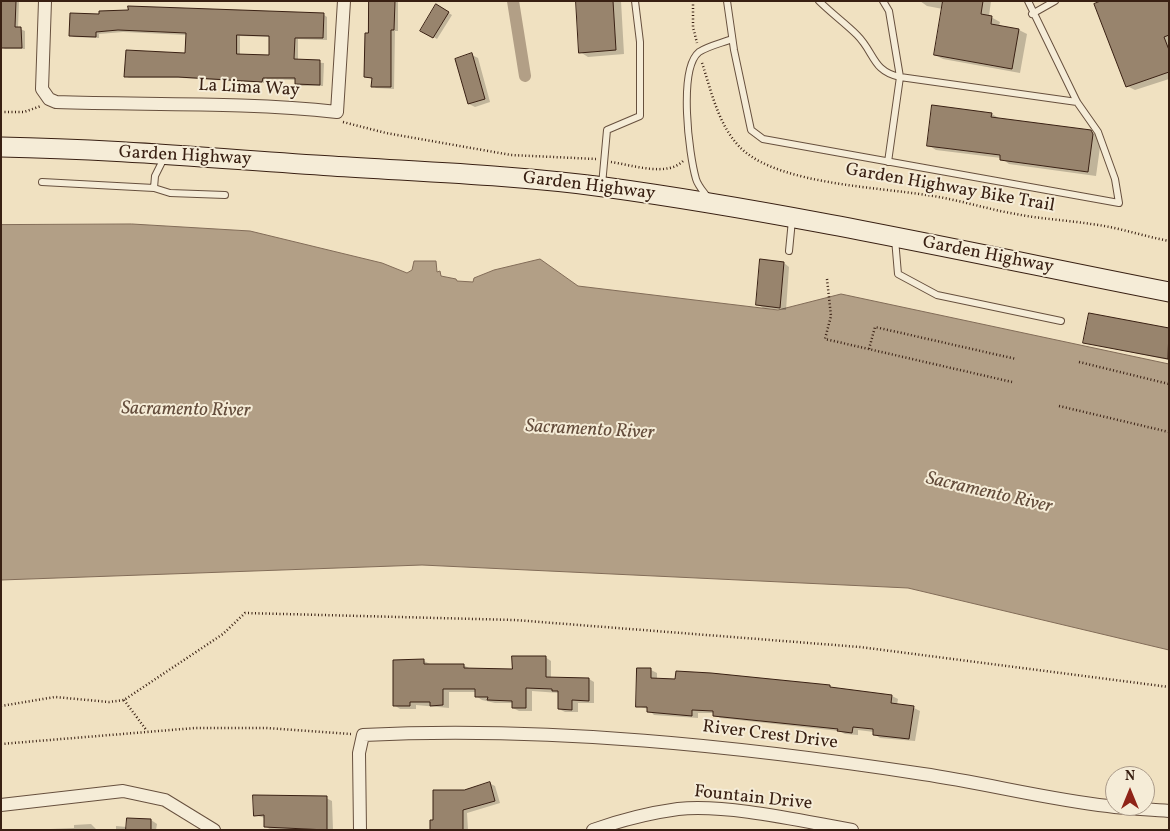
<!DOCTYPE html>
<html>
<head>
<meta charset="utf-8">
<style>
  body { margin:0 }
  #map { position:relative; width:1170px; height:831px; overflow:hidden; background:#f0e1c1; font-family:Vollkorn,serif }
  canvas { display:block }
  .frame { position:absolute; inset:0; border:2px solid #392013; pointer-events:none }
  .north { position:absolute; left:1105px; top:766px; width:50px; height:50px; box-sizing:border-box; background:#f5ecd7; border:1px solid #aa9a89; border-radius:50%; rotate:0deg; font-size:14px; font-weight:700; line-height:20px; text-align:center; color:#392013 }
  .north::after { content:''; display:block; margin:auto; width:18px; height:22px; background:#8f2418; clip-path:polygon(50% 0,100% 100%,50% 72%,0 100%) }
</style>
</head>
<body>
<div id="map">
<canvas width="1170" height="831"></canvas>
<div class="frame"></div>
<div class="north">N</div>
</div>
<script>
const ctx = document.querySelector('canvas').getContext('2d');
ctx.lineJoin = 'round';
function fill(path, color) {
  ctx.fillStyle = color;
  ctx.fill(path, 'evenodd');
}
function stroke(path, color, width, dash) {
  ctx.strokeStyle = color;
  ctx.lineWidth = width;
  ctx.lineCap = dash ? 'butt' : 'round';
  ctx.setLineDash(dash || []);
  ctx.stroke(path);
}
function drawText(font, color, halo, rows, align = 'center') {
  ctx.font = font + ' Vollkorn,serif';
  ctx.lineWidth = 4;
  ctx.setLineDash([]);
  ctx.textBaseline = 'middle';
  ctx.strokeStyle = halo;
  ctx.fillStyle = color;
  for (const [text, x, y, turn = 0] of rows) {
    ctx.save();
    ctx.translate(x, y);
    ctx.rotate((+turn || 0) * Math.PI / 180);
    ctx.textAlign = isNaN(turn) ? turn : align;
    if (halo) ctx.strokeText(text, 0, 0);
    ctx.fillText(text, 0, 0);
    ctx.restore();
  }
}
const water = new Path2D(`
  M 132,224 L 250,231 L 382,263 L 407,273 L 412,270 L 414,261 L 436,261 L 437,272 L 440,271 L 441,276 L 456,279 L 457,281 L 473,282 L 474,278 L 494,270 L 540,259 L 578,286 L 778,310 L 841,294 L 1169,364 L 1169,650 L 908,588 L 422,565 L 1,580 L 1,225 Z`);
fill(water, '#b29f86');
stroke(water, '#826c58', 1);
fill(new Path2D(`
  M 1,1 L 19,2 L 18,28 L 25,31 L 25,49 L 5,49 L 1,47 Z
  M 370,1 L 398,1 L 398,31 L 395,31 L 394,89 L 376,88 L 373,86 L 373,79 L 366,77 Z
  M 577,1 L 621,1 L 624,54 L 588,57 L 580,52 Z
  M 920,1 L 991,1 L 989,16 L 1000,22 L 999,26 L 1019,30 L 1027,34 L 1020,73 L 943,59 L 935,55 L 943,9 L 927,6 Z
  M 1169,1 L 1169,79 L 1135,90 L 1127,86 Z
  M 437,6 L 452,15 L 437,39 L 422,30 Z
  M 71,14 L 324,15 L 327,17 L 327,40 L 298,39 L 298,61 L 324,63 L 323,86 L 300,86 L 296,84 L 297,80 L 266,79 L 266,83 L 182,78 L 129,78 L 125,76 L 187,54 L 187,35 L 123,32 L 99,34 L 99,38 L 74,37 L 70,35 ZM 240,36 L 271,37 L 270,57 L 240,56 Z
  M 472,55 L 478,58 L 490,102 L 475,107 L 469,104 Z
  M 992,114 L 1000,119 L 1090,132 L 1099,136 L 1101,140 L 1096,176 L 1009,164 L 1001,158 L 936,150 L 928,145 Z
  M 784,263 L 789,267 L 786,310 L 763,308 L 757,304 Z
  M 1169,330 L 1169,360 L 1085,343 Z
  M 545,657 L 551,661 L 551,678 L 589,679 L 594,682 L 594,703 L 578,703 L 578,712 L 565,712 L 559,709 L 559,693 L 532,691 L 532,711 L 519,711 L 513,708 L 513,703 L 495,703 L 482,700 L 476,696 L 476,692 L 449,692 L 449,708 L 416,705 L 416,709 L 400,709 L 394,705 L 424,661 L 430,664 L 463,665 L 469,668 L 513,670 Z
  M 651,670 L 657,673 L 657,679 L 677,680 L 711,674 L 892,696 L 898,699 L 897,705 L 914,708 L 920,711 L 915,741 L 880,738 L 874,734 L 874,732 L 858,730 L 858,735 L 845,734 L 839,731 L 720,718 L 714,713 L 698,713 L 698,718 L 654,715 L 648,709 L 637,706 Z
  M 489,783 L 495,786 L 500,803 L 467,813 L 468,830 L 431,830 L 435,821 L 464,791 Z
  M 326,798 L 332,801 L 333,830 L 271,830 L 265,826 L 265,818 L 255,815 Z
  M 151,820 L 157,824 L 156,830 L 116,830 L 116,826 L 127,827 Z
  M 91,824 L 97,830 L 27,830 L 74,828 L 74,825 Z`), '#0003');
stroke(new Path2D(`
  M 513,1 L 525,76`), '#b29f86', 12);
const building = new Path2D(`
  M 1,1 L 16,1 L 15,27 L 21,27 L 22,48 L 1,48 Z
  M 369,1 L 395,1 L 394,30 L 391,30 L 391,87 L 371,87 L 372,78 L 364,77 L 365,33 L 368,33 Z
  M 576,1 L 613,1 L 616,50 L 579,53 Z
  M 943,1 L 983,1 L 981,14 L 992,16 L 991,24 L 1019,29 L 1012,69 L 934,55 Z
  M 1101,1 L 1169,1 L 1169,35 L 1164,37 L 1169,50 L 1169,72 L 1126,87 L 1094,4 Z
  M 436,4 L 449,12 L 433,38 L 420,31 Z
  M 128,6 L 324,13 L 323,38 L 295,38 L 294,59 L 320,60 L 320,85 L 295,84 L 295,78 L 263,78 L 262,82 L 178,77 L 124,77 L 126,50 L 185,53 L 186,33 L 118,30 L 96,32 L 96,37 L 69,36 L 70,13 L 99,14 L 99,11 L 128,10 ZM 237,35 L 269,36 L 269,55 L 237,54 Z
  M 472,53 L 485,99 L 468,104 L 455,59 Z
  M 932,105 L 992,113 L 991,117 L 1091,130 L 1093,134 L 1088,172 L 1000,160 L 1000,155 L 927,146 Z
  M 760,259 L 784,262 L 780,308 L 756,305 Z
  M 1089,313 L 1169,328 L 1168,359 L 1083,343 Z
  M 512,656 L 546,656 L 546,677 L 589,678 L 589,701 L 572,700 L 572,710 L 558,709 L 558,691 L 552,691 L 552,689 L 526,688 L 526,708 L 512,708 L 512,701 L 487,700 L 488,697 L 475,697 L 475,689 L 443,689 L 443,705 L 430,706 L 430,702 L 410,702 L 410,706 L 393,706 L 393,660 L 424,659 L 424,664 L 464,664 L 464,668 L 512,669 Z
  M 637,668 L 651,668 L 651,678 L 675,679 L 676,671 L 711,673 L 830,685 L 830,687 L 892,695 L 891,703 L 914,706 L 909,739 L 873,735 L 873,729 L 853,727 L 852,733 L 837,731 L 838,729 L 713,716 L 713,711 L 692,710 L 692,716 L 647,712 L 647,707 L 636,707 Z
  M 490,782 L 495,801 L 463,810 L 463,830 L 430,830 L 430,820 L 433,820 L 433,790 L 464,790 Z
  M 253,795 L 327,796 L 327,830 L 264,827 L 264,815 L 254,816 Z
  M 127,818 L 151,819 L 151,830 L 126,830 Z`);
fill(building, '#98846d');
stroke(building, '#392013', 1);
const lane = new Path2D(`
  M 727,1 L 734,50 L 751,130 L 763,139 L 1119,203 L 1115,179 L 1098,132 L 1077,102 L 1028,1
  M 819,1 C 831,13 845,23 857,35 C 875,53 872,71 900,77 L 888,162
  M 883,1 L 889,11 L 900,77 L 1077,102
  M 1032,14 L 1055,1
  M 42,182 L 154,188 L 155,176 L 165,156
  M 602,185 L 607,130 L 640,116 L 640,42 L 635,1
  M 154,188 L 170,193 L 225,195
  M 708,198 C 704,192 698,186 696,179 C 689,155 678,69 699,52 C 708,46 722,43 732,39
  M 895,239 L 898,274 L 937,295 L 1061,321
  M 789,251 L 792,220`);
const street = new Path2D(`
  M 45,1 L 42,89 L 49,99 L 56,102 C 150,105 244,102 337,112 L 344,1
  M 1,805 L 123,791 L 165,800 L 214,830
  M 360,830 L 359,753 L 363,735 C 550,726 739,746 923,774 C 985,783 1046,799 1108,806 C 1128,809 1148,809 1169,811
  M 593,830 C 621,820 649,813 678,809 C 729,804 801,821 852,830`);
const secondary = new Path2D(`
  M 1,147 C 112,149 222,159 332,166 C 423,172 514,175 604,187 C 793,213 981,255 1169,292`);
stroke(lane, '#67503e', 8);
stroke(street, '#67503e', 14);
stroke(secondary, '#392013', 21);
stroke(new Path2D(`
  M 693,1 L 693,27 L 697,43
  M 702,63 C 712,93 719,129 744,151 C 783,184 876,187 926,195 C 957,199 986,209 1016,214 C 1040,219 1066,220 1091,224 C 1117,227 1143,236 1169,241
  M 1,112 L 24,112 L 41,106
  M 343,122 L 386,133 L 511,155 L 596,159
  M 611,162 C 632,165 667,177 683,161
  M 827,279 L 831,316 L 825,339 L 1012,382
  M 869,349 L 875,327 L 1016,359
  M 1079,362 L 1169,384
  M 1059,406 L 1169,432
  M 124,700 L 147,731
  M 1,706 L 55,697 L 109,702 L 124,700 L 223,634 L 245,613 L 515,620 L 860,647 L 1169,687
  M 1,744 L 195,728 L 266,728 L 351,734`), '#392013', 2.5, [1, 2.5]);
stroke(lane, '#f5ecd7', 6);
stroke(street, '#f5ecd7', 12);
stroke(secondary, '#f5ecd7', 19);
drawText('18px', '#392013', '#f5ecd7', [
  ["La Lima Way",249,89,3],
  ["Garden Highway",185,157,3],
  ["Garden Highway",589,187,7],
  ["Garden Highway Bike Trail",950,189,10],
  ["Garden Highway",988,256,11],
  ["River Crest Drive",770,736,7],
  ["Fountain Drive",753,799,6]
]);
drawText('italic 19px', '#634c3b', '#f5ecd7', [
  ["Sacramento River",186,411,1],
  ["Sacramento River",590,431,3],
  ["Sacramento River",989,494,13]
]);
</script>
</body>
</html>
